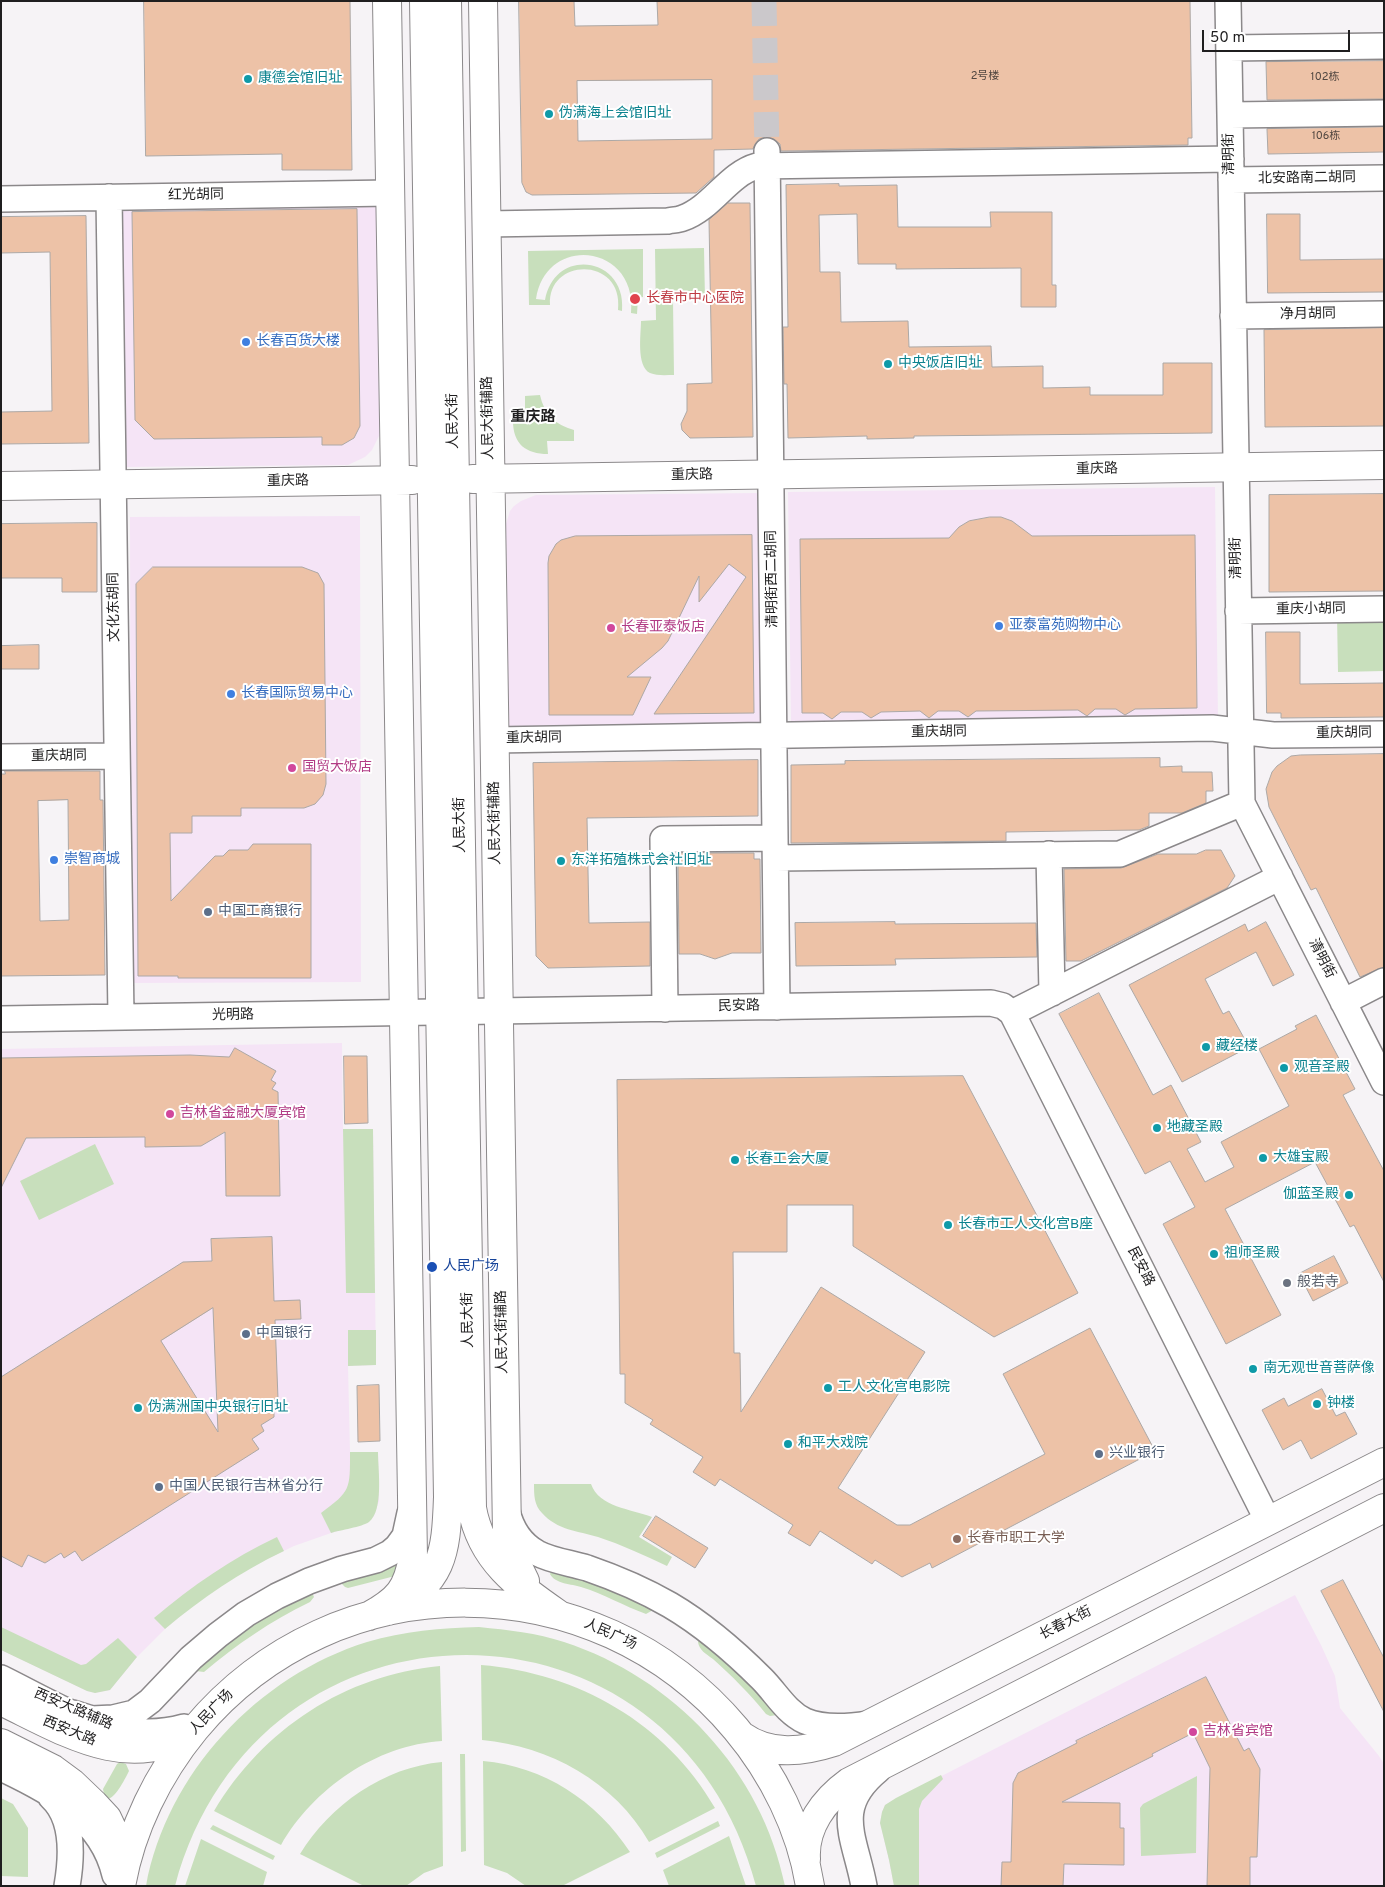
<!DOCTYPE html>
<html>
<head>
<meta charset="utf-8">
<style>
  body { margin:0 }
  #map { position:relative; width:1385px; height:1887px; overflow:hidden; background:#f6f3f6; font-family:Overpass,sans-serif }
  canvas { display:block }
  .frame { position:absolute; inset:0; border:2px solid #1f1e1f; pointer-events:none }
  .scale { position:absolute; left:1202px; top:30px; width:148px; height:22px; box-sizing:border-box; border:2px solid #1f1e1f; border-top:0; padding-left:6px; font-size:15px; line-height:18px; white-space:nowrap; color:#1f1e1f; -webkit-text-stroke:4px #fff; paint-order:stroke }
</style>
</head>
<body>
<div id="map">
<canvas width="1385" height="1887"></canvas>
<div class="frame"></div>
<div class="scale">50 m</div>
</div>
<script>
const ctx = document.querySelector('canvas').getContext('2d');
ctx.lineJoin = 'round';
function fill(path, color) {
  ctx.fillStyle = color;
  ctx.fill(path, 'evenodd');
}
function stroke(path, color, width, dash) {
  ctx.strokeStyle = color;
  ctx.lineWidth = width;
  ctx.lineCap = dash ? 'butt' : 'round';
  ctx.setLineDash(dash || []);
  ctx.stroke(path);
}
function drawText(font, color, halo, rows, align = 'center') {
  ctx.font = font + ' Overpass,"Noto Sans SC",sans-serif';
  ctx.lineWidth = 4;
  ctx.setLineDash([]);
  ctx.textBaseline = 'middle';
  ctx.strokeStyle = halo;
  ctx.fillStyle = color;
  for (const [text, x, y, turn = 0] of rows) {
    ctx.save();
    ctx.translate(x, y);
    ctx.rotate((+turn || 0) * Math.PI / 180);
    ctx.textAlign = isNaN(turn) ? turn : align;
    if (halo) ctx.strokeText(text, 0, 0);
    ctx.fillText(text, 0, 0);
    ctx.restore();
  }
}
fill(new Path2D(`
  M 377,203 L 380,428 L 379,436 L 372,450 L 365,457 L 348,465 L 125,467 L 122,207 Z
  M 1215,487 L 1218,719 L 791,724 L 788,492 Z
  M 763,493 L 765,725 L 508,728 L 506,524 L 510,511 L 514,506 L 521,501 L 536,495 Z
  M 360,516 L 361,982 L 131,983 L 130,517 Z
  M 342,1043 L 343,1129 L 373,1129 L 376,1365 L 348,1366 L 350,1452 L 378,1452 L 379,1501 L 374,1516 L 368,1522 L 331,1533 L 294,1546 L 259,1563 L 226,1582 L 194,1605 L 165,1629 L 137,1657 L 110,1690 L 95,1693 L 87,1691 L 1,1650 L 1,1049 Z
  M 1295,1595 L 1321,1645 L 1335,1676 L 1340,1708 L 1379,1756 L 1384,1764 L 1384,1886 L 894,1886 L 889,1860 L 880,1823 L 882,1812 L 885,1805 Z`), '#f5e4f6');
fill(new Path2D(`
  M 704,248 L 705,300 L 673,301 L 674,375 C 666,375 657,376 650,373 C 636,366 641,334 641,321 L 656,320 L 655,249 Z
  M 643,249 L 643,297 L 638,298 L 637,314 L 631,313 C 638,244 546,233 536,299 L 545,300 C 555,246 627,257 622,311 L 618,310 C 624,256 547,257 550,305 L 529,305 L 528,251 Z
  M 540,395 C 544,414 555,425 574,430 L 574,441 L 547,441 L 548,454 C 526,454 513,444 513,421 L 525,421 L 525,396 Z
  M 1384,614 L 1384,671 L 1338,672 L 1337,615 Z
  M 343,1129 L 373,1129 L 375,1293 L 346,1293 Z
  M 95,1144 L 114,1184 L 39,1220 L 20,1181 Z
  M 348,1330 L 376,1330 L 376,1365 L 348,1366 Z
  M 350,1452 L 378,1452 C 378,1470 384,1510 369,1522 C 362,1527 340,1530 331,1533 L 321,1513 C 351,1491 350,1489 350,1452 Z
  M 534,1484 L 591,1484 C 599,1507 631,1509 652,1517 L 639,1537 L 672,1557 L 667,1566 C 644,1555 622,1545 598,1537 C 578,1531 557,1530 542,1513 C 534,1505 534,1495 534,1484 Z
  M 277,1537 L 284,1551 C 240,1572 202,1598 165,1629 L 154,1618 C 192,1586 232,1558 277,1537 Z
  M 393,1562 L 397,1565 L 399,1569 L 395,1576 L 348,1588 L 345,1587 L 340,1582 Z
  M 553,1567 L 654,1607 L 653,1610 L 646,1614 C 624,1606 604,1594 581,1587 C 572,1584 555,1584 550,1574 Z
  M 311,1590 L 314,1597 L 310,1602 C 271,1621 237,1644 204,1672 L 196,1671 L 221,1639 Z
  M 1,1627 L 81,1665 L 86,1664 L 118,1638 L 137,1657 L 110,1690 L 95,1693 L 87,1691 L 1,1650 Z
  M 479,1627 C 508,1630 537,1633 564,1642 C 674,1678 762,1771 785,1886 L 756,1886 C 675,1578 258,1578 175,1886 L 146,1886 C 167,1773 258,1676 367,1642 C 404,1631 441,1628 479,1627 Z
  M 708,1637 L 777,1715 L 770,1716 L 766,1714 C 750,1694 732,1676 713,1659 C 706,1654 699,1650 698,1642 L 699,1639 Z
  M 481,1665 C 578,1673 666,1723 715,1808 L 649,1842 C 615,1782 549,1746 482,1740 Z
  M 440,1666 L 442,1741 C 376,1745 313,1789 281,1845 L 214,1811 C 263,1729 345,1675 440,1666 Z
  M 460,1754 L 465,1754 L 466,1851 L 461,1852 Z
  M 483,1761 C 543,1766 597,1801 630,1852 L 562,1886 L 526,1886 L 507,1873 L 484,1865 Z
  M 120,1762 L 126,1764 L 129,1771 C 126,1777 107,1816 103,1789 L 117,1764 Z
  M 442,1762 L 443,1866 L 424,1873 L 406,1886 L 364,1886 L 300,1854 C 330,1805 384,1767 442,1762 Z
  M 941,1775 L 943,1779 L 922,1801 L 919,1809 L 919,1886 L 894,1886 L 889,1860 L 880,1823 L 882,1812 L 885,1805 L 896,1798 Z
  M 1197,1776 L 1196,1853 L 1141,1856 L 1140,1808 L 1143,1804 Z
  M 1,1798 L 13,1804 L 28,1828 L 28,1877 L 1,1876 Z
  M 718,1821 L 720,1826 L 657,1858 L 655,1853 Z
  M 213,1825 L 275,1856 L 273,1860 L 210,1829 Z
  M 729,1836 L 746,1886 L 669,1886 L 663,1870 Z
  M 201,1839 L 267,1872 L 263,1886 L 185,1886 Z`), '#c8dfbc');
const building = new Path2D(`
  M 144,1 L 350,1 L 352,170 L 282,170 L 282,154 L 146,156 Z
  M 519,1 L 574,1 L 575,26 L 658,25 L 657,1 L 1190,1 L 1192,138 L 1188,138 L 1188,145 L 781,151 L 780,144 L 774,139 L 766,137 L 759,139 L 755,144 L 753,149 L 714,150 L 714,177 L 696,193 L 532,195 L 526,192 L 522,183 ZM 712,80 L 712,139 L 578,141 L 577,81 Z
  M 1384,61 L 1384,99 L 1267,100 L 1266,62 Z
  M 1384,127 L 1384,152 L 1268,154 L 1267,129 Z
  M 839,184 L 839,186 L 897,185 L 898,227 L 991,227 L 990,212 L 1052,212 L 1052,285 L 1056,285 L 1056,307 L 1021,307 L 1021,268 L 896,269 L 896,264 L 858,264 L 857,214 L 819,215 L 820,272 L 840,272 L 841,322 L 908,321 L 909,347 L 991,346 L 992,367 L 1043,366 L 1043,388 L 1090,387 L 1090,395 L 1163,395 L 1163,363 L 1212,363 L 1212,433 L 914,436 L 914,438 L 867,439 L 867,436 L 788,438 L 787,384 L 784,384 L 783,327 L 788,327 L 786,185 Z
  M 728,203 L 750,203 L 753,437 L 690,438 L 682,430 L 681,424 L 687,411 L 687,384 L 712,383 L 709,220 Z
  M 357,209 L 360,426 L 354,438 L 342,445 L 322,445 L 322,437 L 154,439 L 135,420 L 132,212 Z
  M 1267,214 L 1300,214 L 1300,260 L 1384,259 L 1384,292 L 1268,293 Z
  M 86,216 L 89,443 L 1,444 L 1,412 L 52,411 L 50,252 L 1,253 L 1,217 Z
  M 1384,328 L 1384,426 L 1265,427 L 1264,330 Z
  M 1384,494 L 1384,591 L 1269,592 L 1269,495 Z
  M 990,517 L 1001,517 L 1012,521 L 1032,536 L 1195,535 L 1197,708 L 1135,709 L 1125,715 L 1116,709 L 1095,709 L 1087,716 L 1078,710 L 976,711 L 968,717 L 959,711 L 938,711 L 929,718 L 920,711 L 881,712 L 871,718 L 862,712 L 841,712 L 832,719 L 823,713 L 802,713 L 800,539 L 949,538 L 959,527 L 969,521 Z
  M 97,523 L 97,592 L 62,592 L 62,578 L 1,578 L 1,524 Z
  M 752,535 L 754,713 L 654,714 L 746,577 L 729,564 L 699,602 L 699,576 L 668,641 L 662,648 L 627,677 L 651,677 L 633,715 L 549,715 L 548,563 L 549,556 L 556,544 L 561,540 L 575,536 Z
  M 153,567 L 302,567 L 318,573 L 324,584 L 326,784 L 323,795 L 315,804 L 304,808 L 241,808 L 241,816 L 192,816 L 192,833 L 170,833 L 171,901 L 215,856 L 223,856 L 229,850 L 248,850 L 253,844 L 311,844 L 311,978 L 178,978 L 178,976 L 138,976 L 136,584 Z
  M 1266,632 L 1300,632 L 1300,684 L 1384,683 L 1384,717 L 1281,718 L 1281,713 L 1267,713 Z
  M 39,645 L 39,669 L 1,669 L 1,646 Z
  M 1384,754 L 1384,967 L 1360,977 L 1316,888 L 1311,890 L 1269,807 L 1266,789 L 1272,772 L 1277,766 L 1291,756 L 1300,755 Z
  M 1160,758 L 1160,767 L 1182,766 L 1182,772 L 1212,772 L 1213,791 L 1206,791 L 1206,803 L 1182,813 L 1149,813 L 1149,826 L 1139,830 L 1006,832 L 1006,841 L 791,843 L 791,765 L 845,764 L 845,761 Z
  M 758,760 L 758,816 L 587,818 L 589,923 L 650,922 L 650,966 L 548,968 L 536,956 L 533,763 Z
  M 5,771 L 100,771 L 100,800 L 103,800 L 105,975 L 1,976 L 1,774 L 5,774 ZM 68,800 L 69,920 L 40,921 L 38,801 Z
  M 1206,850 L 1221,850 L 1235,876 L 1227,888 L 1081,961 L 1066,961 L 1064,869 L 1121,868 L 1158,854 L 1196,854 Z
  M 680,853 L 754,853 L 754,859 L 760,859 L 761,953 L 732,953 L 715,959 L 700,954 L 679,954 L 678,862 L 680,862 Z
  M 895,922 L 895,924 L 1036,923 L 1037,957 L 895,959 L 896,965 L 796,966 L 795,923 Z
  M 1266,922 L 1294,975 L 1273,986 L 1256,952 L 1205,979 L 1223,1014 L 1229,1011 L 1249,1047 L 1182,1082 L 1129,985 L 1245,924 L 1248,931 Z
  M 1099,993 L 1153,1095 L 1171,1085 L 1201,1142 L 1187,1149 L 1205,1182 L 1234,1167 L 1221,1142 L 1289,1106 L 1259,1049 L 1297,1029 L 1295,1026 L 1316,1015 L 1355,1089 L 1343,1095 L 1384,1171 L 1384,1282 L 1354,1225 L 1350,1227 L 1315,1162 L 1225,1209 L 1281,1315 L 1226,1344 L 1163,1224 L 1195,1207 L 1170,1161 L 1145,1174 L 1059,1014 Z
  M 235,1048 L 276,1071 L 271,1080 L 276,1083 L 272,1089 L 278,1092 L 280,1196 L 226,1196 L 225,1132 L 201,1146 L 145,1147 L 145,1137 L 26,1138 L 1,1188 L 1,1058 L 190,1055 L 229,1057 Z
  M 344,1056 L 367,1056 L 368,1123 L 345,1124 Z
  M 963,1076 L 1078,1293 L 994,1337 L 853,1246 L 853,1205 L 787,1205 L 787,1252 L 733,1252 L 734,1353 L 740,1353 L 741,1412 L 821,1287 L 925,1352 L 838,1488 L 897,1525 L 910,1525 L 1045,1454 L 1003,1374 L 1090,1328 L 1155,1451 L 932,1568 L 930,1563 L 902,1577 L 875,1560 L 872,1564 L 820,1531 L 810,1546 L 788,1533 L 793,1525 L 720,1479 L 715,1486 L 693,1472 L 703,1457 L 650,1424 L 653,1420 L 625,1403 L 625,1374 L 620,1374 L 617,1080 Z
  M 272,1237 L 274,1301 L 300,1300 L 301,1319 L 275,1320 L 278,1399 L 274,1399 L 274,1417 L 261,1425 L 264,1431 L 252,1439 L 259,1449 L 82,1561 L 75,1551 L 64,1558 L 61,1553 L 45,1563 L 28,1555 L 22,1567 L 1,1556 L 1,1377 L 183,1262 L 212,1261 L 211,1239 ZM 213,1308 L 218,1432 L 161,1341 Z
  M 1334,1256 L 1348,1283 L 1313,1301 L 1299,1274 Z
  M 379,1385 L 380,1441 L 358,1442 L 357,1386 Z
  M 1322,1389 L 1336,1416 L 1345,1412 L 1357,1434 L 1311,1459 L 1301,1440 L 1283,1450 L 1262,1410 L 1284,1398 L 1288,1406 Z
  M 656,1516 L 708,1548 L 695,1568 L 643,1536 Z
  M 1343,1580 L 1384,1658 L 1384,1712 L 1321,1591 Z
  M 1206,1677 L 1244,1751 L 1249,1748 L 1260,1769 L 1257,1857 L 1250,1857 L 1250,1886 L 1207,1886 L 1210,1768 L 1193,1733 L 1152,1754 L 1153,1756 L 1062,1802 L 1120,1803 L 1120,1828 L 1124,1828 L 1124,1865 L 1064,1864 L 1063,1886 L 1001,1886 L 1002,1862 L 1011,1862 L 1013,1783 L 1018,1773 L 1077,1743 L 1076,1741 Z`);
fill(building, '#edc2a7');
stroke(building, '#aca8a6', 1);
stroke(new Path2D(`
  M 764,1 L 767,151`), '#cbc8cb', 25, [25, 12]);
const minor = new Path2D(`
  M 1228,1 L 1242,803 L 1384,1082
  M 1229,48 L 1384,46
  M 1230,115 L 1384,113
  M 767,151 L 777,1007
  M 1231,180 L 1384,178
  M 109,197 L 121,1017
  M 1,199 L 390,193
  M 486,224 L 668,221 C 673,220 678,220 683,218 C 712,208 728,174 757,166 L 1231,159
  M 1233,316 L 1384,314
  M 1238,611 L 1384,609
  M 494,740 L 1212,728 L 1273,735 L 1384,734
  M 1,757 L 117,756
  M 1049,854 L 1052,993
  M 776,858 L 1120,854 L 1242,803
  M 1343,1002 L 1384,981
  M 665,1009 L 663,839 L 775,838
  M 1012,1013 L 1280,877
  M 1,1019 L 991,1003 L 1003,1006 L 1012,1013 L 1268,1521
  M 507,1511 C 511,1528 521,1544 537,1553 C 552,1561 571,1563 587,1568 C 616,1578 644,1590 670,1605 C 704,1625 734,1651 762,1679 C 776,1693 786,1712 805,1721 C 824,1729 848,1727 868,1724
  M 1,1678 C 60,1707 117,1746 184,1727
  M 73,1713 L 92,1719 L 113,1718 L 134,1713 L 150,1701 L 191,1658 L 218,1635 L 246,1614 L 277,1596 L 309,1581 L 342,1569 L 376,1560 L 390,1553 L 397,1547 L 405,1536 L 410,1513
  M 1,1768 C 50,1791 102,1818 115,1875
  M 51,1797 C 74,1818 72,1857 67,1886
  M 864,1886 C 855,1837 832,1808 878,1770`);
const major = new Path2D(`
  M 447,1 L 472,1508 C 481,1560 518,1586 558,1614
  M 483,1 L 507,1534 L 509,1548 L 525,1581
  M 473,479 L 1384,465
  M 1,486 L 412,480
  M 388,1611 C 443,1582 446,1555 448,1497 L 424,1
  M 369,1616 C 398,1600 408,1589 413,1556 L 387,1
  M 1,1701 C 60,1729 130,1775 193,1730
  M 742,1736 C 770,1756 803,1752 834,1742 L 1384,1462
  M 1,1743 L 53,1769 L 72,1783 L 94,1804 L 107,1818 L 115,1835 L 120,1851 L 123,1870
  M 806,1859 C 804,1827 824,1800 849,1782 L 1384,1508
  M 121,1886 C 131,1829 158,1774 195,1729 C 336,1560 595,1561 736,1729 C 773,1773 801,1829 810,1886`);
stroke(minor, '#8b888a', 28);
stroke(major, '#8b888a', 30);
stroke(minor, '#fff', 25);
stroke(major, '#fff', 28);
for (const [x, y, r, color] of [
  [248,79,5,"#0f9aa8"],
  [549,114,5,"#0f9aa8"],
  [635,299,6,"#e0444e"],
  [246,342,5,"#3f7fe0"],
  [888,364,5,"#0f9aa8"],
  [999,626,5,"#3f7fe0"],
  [611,628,5,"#d1479c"],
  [231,694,5,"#3f7fe0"],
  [292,768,5,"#d1479c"],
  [54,860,5,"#3f7fe0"],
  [561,861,5,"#0f9aa8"],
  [208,912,5,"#5c6f8a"],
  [1206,1047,5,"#0f9aa8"],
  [1284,1068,5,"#0f9aa8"],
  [170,1114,5,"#d1479c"],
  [1157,1128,5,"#0f9aa8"],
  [1263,1158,5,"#0f9aa8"],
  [735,1160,5,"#0f9aa8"],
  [1349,1195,5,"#0f9aa8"],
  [948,1225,5,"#0f9aa8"],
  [1214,1254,5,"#0f9aa8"],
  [432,1267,6,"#1a4fb4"],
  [1287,1283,5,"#6b7280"],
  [246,1334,5,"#5c6f8a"],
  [1253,1369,5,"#0f9aa8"],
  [828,1388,5,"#0f9aa8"],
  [1317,1404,5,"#0f9aa8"],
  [138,1408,5,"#0f9aa8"],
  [788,1444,5,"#0f9aa8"],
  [1099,1454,5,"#5c6f8a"],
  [159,1487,5,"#5c6f8a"],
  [957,1539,5,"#8d6e63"],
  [1193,1732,5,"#d1479c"]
]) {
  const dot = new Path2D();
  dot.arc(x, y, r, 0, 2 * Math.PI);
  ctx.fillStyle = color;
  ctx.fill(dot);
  stroke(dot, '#fff', 2);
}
drawText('11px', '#524741', null, [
  ["2号楼",985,77],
  ["102栋",1325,78],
  ["106栋",1326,137]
]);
drawText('14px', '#0d838f', '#fff', [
  ["康德会馆旧址",258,79],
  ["伪满海上会馆旧址",559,114],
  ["中央饭店旧址",898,364],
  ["东洋拓殖株式会社旧址",571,861],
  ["藏经楼",1216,1047],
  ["观音圣殿",1294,1068],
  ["地藏圣殿",1167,1128],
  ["大雄宝殿",1273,1158],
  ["长春工会大厦",745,1160],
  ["伽蓝圣殿",1339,1195,"right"],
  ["长春市工人文化宫B座",958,1225],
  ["祖师圣殿",1224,1254],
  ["南无观世音菩萨像",1263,1369],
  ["工人文化宫电影院",838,1388],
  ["钟楼",1327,1404],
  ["伪满洲国中央银行旧址",148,1408],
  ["和平大戏院",798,1444]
], 'left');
drawText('14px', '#1f1e1f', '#fff', [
  ["清明街",1230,154,-91],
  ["北安路南二胡同",1307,179,-1],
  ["红光胡同",196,196,-1],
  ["净月胡同",1308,315,-1],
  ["人民大街辅路",489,418,-91],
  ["人民大街",454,421,-91],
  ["重庆路",1097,470,-1],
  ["重庆路",692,476,-1],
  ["重庆路",288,482,-1],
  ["清明街",1237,558,-91],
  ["清明街西二胡同",773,579,-91],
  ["文化东胡同",115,607,-91],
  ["重庆小胡同",1311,610,-1],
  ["重庆胡同",939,733,-1],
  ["重庆胡同",1344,734,-1],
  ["重庆胡同",534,739,-1],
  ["重庆胡同",59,757,-1],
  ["人民大街辅路",496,823,-91],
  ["人民大街",461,825,-91],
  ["清明街",1321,959,63],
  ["民安路",739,1007,-1],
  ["光明路",233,1016,-1],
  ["民安路",1140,1267,63],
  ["人民大街",469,1320,-91],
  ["人民大街辅路",503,1332,-91],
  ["长春大街",1066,1624,-27],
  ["人民广场",610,1635,24],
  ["西安大路辅路",73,1710,23],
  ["人民广场",212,1713,-46],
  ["西安大路",69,1732,22]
]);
drawText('14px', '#be3a42', '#fff', [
  ["长春市中心医院",646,299]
], 'left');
drawText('14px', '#366cbe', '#fff', [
  ["长春百货大楼",256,342],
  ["亚泰富苑购物中心",1009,626],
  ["长春国际贸易中心",241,694],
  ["崇智商城",64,860]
], 'left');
drawText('14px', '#b23c85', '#fff', [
  ["长春亚泰饭店",621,628],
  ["国贸大饭店",302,768],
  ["吉林省金融大厦宾馆",180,1114],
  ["吉林省宾馆",1203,1732]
], 'left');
drawText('14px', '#4e5e75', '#fff', [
  ["中国工商银行",218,912],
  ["中国银行",256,1334],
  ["兴业银行",1109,1454],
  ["中国人民银行吉林省分行",169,1487]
], 'left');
drawText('14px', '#164399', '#fff', [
  ["人民广场",443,1267]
], 'left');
drawText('14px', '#5b616d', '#fff', [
  ["般若寺",1297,1283]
], 'left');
drawText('14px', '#785e54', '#fff', [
  ["长春市职工大学",967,1539]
], 'left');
drawText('bold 15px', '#1f1e1f', '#fff', [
  ["重庆路",533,418]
]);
</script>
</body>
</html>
